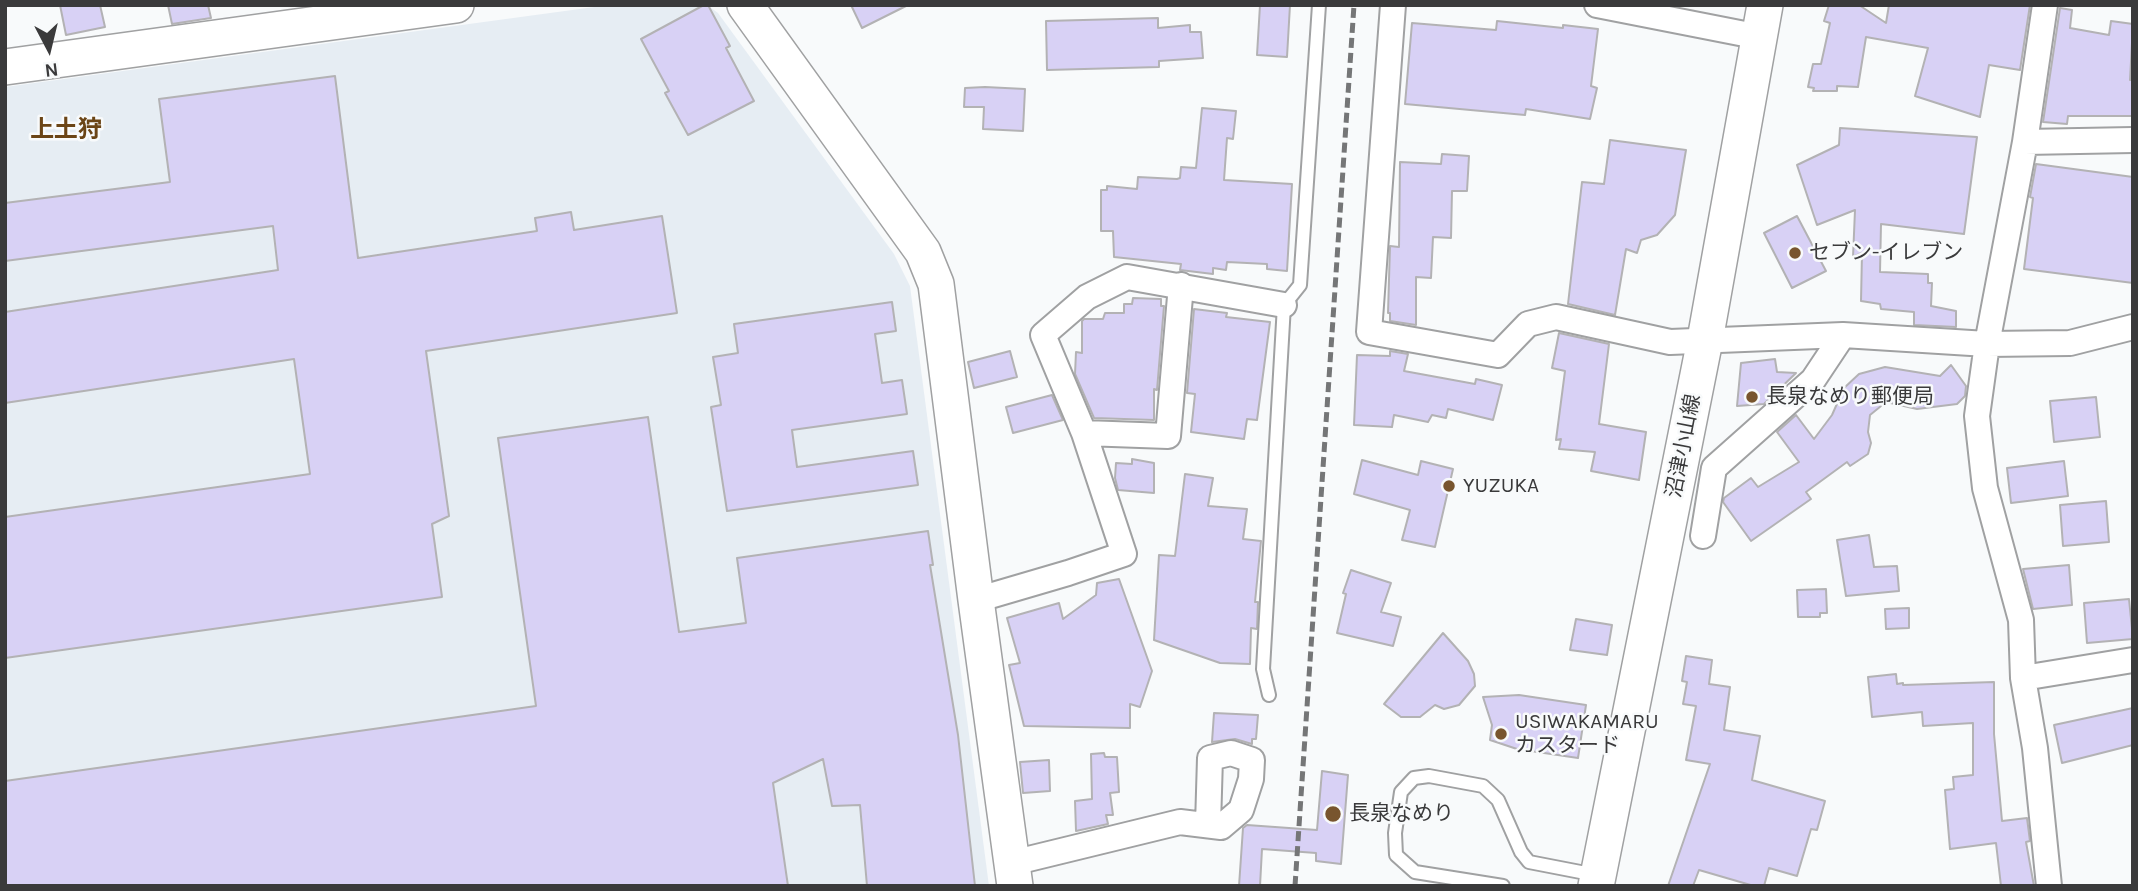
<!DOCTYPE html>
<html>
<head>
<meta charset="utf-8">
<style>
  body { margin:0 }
  #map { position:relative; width:2138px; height:891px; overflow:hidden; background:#f8fafb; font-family:Karla,sans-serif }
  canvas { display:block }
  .frame { position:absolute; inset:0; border:7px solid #3a3a3b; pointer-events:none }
  .north { position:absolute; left:14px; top:14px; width:70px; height:70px; -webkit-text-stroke:5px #f8fafb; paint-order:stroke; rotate:173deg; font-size:19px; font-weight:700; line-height:28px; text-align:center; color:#3a3a3b }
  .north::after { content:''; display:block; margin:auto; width:24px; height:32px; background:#3a3a3b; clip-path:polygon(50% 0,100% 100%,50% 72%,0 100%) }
</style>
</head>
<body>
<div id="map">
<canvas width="2138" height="891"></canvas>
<div class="frame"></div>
<div class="north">N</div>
</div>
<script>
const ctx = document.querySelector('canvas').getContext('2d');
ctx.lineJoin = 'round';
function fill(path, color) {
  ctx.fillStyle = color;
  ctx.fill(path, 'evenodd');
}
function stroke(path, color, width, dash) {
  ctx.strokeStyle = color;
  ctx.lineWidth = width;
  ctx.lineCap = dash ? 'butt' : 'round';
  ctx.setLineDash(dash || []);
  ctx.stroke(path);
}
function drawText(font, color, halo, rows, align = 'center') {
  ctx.font = font + ' Karla,"Noto Sans JP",sans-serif';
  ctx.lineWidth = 5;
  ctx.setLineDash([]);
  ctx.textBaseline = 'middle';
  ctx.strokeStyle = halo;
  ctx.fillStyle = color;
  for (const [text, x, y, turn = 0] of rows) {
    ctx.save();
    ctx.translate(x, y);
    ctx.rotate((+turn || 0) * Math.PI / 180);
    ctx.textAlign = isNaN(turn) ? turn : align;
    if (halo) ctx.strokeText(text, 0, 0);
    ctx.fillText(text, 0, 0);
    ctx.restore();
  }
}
fill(new Path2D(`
  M 609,5 L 707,5 L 718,13 L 894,254 L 910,286 L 989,886 L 5,886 L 5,87 Z`), '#e6edf3');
const building = new Path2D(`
  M 60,5 L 100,5 L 105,27 L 66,35 Z
  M 168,5 L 208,5 L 211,18 L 172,24 Z
  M 704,5 L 708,5 L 730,46 L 726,48 L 754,101 L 688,135 L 665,93 L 669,91 L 641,39 Z
  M 851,5 L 908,5 L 862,28 Z
  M 1260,5 L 1290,5 L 1287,57 L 1257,55 Z
  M 1829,5 L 1859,5 L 1886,23 L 1889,5 L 2030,5 L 2020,70 L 1989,65 L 1980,117 L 1915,96 L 1928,48 L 1866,37 L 1858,87 L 1837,86 L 1837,91 L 1813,91 L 1814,88 L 1808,87 L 1813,64 L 1821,64 L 1830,23 L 1824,21 Z
  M 2060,8 L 2072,10 L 2070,28 L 2109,35 L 2111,21 L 2133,24 L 2130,80 L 2133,80 L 2133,116 L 2068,116 L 2067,124 L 2043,122 Z
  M 1158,18 L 1158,28 L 1190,25 L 1190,32 L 1201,32 L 1203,58 L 1159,61 L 1159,67 L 1047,70 L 1046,21 Z
  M 1497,21 L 1563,28 L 1563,25 L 1598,29 L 1591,86 L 1597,88 L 1590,119 L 1526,109 L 1525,115 L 1405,104 L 1412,23 L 1496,30 Z
  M 335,76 L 358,258 L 537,231 L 535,218 L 571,212 L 574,230 L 662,216 L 677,313 L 426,351 L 449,516 L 432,524 L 442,597 L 5,658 L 5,517 L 310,474 L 294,359 L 5,403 L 5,312 L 278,270 L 273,226 L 5,261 L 5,203 L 170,182 L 159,99 Z
  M 985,87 L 1025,89 L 1023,131 L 983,129 L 984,107 L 964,107 L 965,88 Z
  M 1202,108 L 1236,111 L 1233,139 L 1227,138 L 1224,180 L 1292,184 L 1287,271 L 1267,269 L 1267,264 L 1227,262 L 1226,270 L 1213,268 L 1213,274 L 1180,270 L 1181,264 L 1114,257 L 1113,231 L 1101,231 L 1101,190 L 1107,190 L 1107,186 L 1137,189 L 1138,177 L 1177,179 L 1180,178 L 1181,167 L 1196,168 Z
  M 1840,128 L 1977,137 L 1964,234 L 1881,224 L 1880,272 L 1928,274 L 1928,283 L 1932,283 L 1931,306 L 1956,311 L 1956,327 L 1914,325 L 1914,312 L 1881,309 L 1880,304 L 1861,301 L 1862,253 L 1853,257 L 1855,210 L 1817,225 L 1797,165 L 1839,145 Z
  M 1610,140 L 1686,150 L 1675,215 L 1657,235 L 1641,240 L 1637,253 L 1626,249 L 1615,315 L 1568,304 L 1582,182 L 1604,184 Z
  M 1442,154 L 1469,156 L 1467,191 L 1452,191 L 1451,238 L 1433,237 L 1431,278 L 1416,277 L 1416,325 L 1390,321 L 1390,313 L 1388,313 L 1390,246 L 1399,247 L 1400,162 L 1441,164 Z
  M 2036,164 L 2133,177 L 2133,283 L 2024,269 L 2033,198 L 2030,197 Z
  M 1797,216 L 1826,271 L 1792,288 L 1764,233 Z
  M 1133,298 L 1161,299 L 1161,306 L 1164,306 L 1157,390 L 1154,389 L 1154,420 L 1094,418 L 1075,374 L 1076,352 L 1082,353 L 1082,321 L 1084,319 L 1103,319 L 1105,313 L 1124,313 L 1124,304 L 1132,304 Z
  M 892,302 L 896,331 L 875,334 L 882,383 L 902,380 L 907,414 L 792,430 L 797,467 L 913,451 L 918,485 L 727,511 L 711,407 L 721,405 L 713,357 L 738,353 L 734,324 Z
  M 1194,309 L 1227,313 L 1226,317 L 1270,322 L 1257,420 L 1247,419 L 1244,439 L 1191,432 L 1195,394 L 1187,393 Z
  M 1559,333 L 1609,344 L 1599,424 L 1646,432 L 1639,480 L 1591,471 L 1595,452 L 1559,449 L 1561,439 L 1556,440 L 1565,371 L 1552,368 Z
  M 1010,351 L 1017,377 L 974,388 L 968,362 Z
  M 1390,351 L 1408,354 L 1404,371 L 1475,384 L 1476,379 L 1502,385 L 1493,420 L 1448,409 L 1446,418 L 1432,415 L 1428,422 L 1394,415 L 1392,427 L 1354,425 L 1357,355 L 1390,356 Z
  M 1775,359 L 1777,372 L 1796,373 L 1764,404 L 1737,406 L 1741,363 Z
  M 1951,365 L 1966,386 L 1965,396 L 1957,404 L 1917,409 L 1886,402 L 1870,415 L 1868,432 L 1871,443 L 1868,454 L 1850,466 L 1847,462 L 1806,492 L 1811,499 L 1751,541 L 1723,502 L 1724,498 L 1751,478 L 1758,487 L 1799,462 L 1777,432 L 1796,415 L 1814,439 L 1832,415 L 1844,388 L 1859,374 L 1885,367 L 1940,376 Z
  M 1052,395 L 1063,420 L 1013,433 L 1006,407 Z
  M 2096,397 L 2100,437 L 2054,442 L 2050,401 Z
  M 648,417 L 679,632 L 746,623 L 737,558 L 928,531 L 933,565 L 930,565 L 958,735 L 975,886 L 867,886 L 860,805 L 832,806 L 823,759 L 773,783 L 788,886 L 5,886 L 5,781 L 536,706 L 498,438 Z
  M 1132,459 L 1154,463 L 1154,493 L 1118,490 L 1115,478 L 1116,463 L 1132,464 Z
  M 1362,460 L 1418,475 L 1421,461 L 1453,469 L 1435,547 L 1402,540 L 1410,510 L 1354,494 Z
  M 2064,461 L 2068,496 L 2011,503 L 2007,468 Z
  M 1185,474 L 1213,478 L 1208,506 L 1247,509 L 1243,539 L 1261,541 L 1255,602 L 1258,602 L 1257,629 L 1251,628 L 1250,664 L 1220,663 L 1154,640 L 1159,555 L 1175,556 Z
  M 2106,501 L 2109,542 L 2063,546 L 2060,505 Z
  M 1869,535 L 1874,567 L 1897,566 L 1899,591 L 1846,596 L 1837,540 Z
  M 2069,565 L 2072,605 L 2033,609 L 2023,569 Z
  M 1351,570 L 1391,583 L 1381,612 L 1401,617 L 1393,646 L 1337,633 L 1346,594 L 1343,593 Z
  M 1119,579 L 1152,671 L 1140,707 L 1130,704 L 1130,728 L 1024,726 L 1009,665 L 1020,663 L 1007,618 L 1059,603 L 1063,619 L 1096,595 L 1097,583 Z
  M 1826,589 L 1827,613 L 1820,613 L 1820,617 L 1798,617 L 1797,590 Z
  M 2129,599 L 2133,639 L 2087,643 L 2084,603 Z
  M 1909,608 L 1909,628 L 1886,629 L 1885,609 Z
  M 1576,619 L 1612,625 L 1607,655 L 1570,650 Z
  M 1443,633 L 1468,661 L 1474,674 L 1475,686 L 1459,705 L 1444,709 L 1435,705 L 1420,717 L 1401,717 L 1384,704 Z
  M 1686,656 L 1712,660 L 1709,684 L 1730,687 L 1724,730 L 1760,736 L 1752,780 L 1825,801 L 1817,830 L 1811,829 L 1797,876 L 1769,868 L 1764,886 L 1754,886 L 1699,870 L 1693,886 L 1668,886 L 1710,764 L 1686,760 L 1696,706 L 1683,704 L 1687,682 L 1682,681 Z
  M 1896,674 L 1897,684 L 1903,683 L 1903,685 L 1994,682 L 1994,734 L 2002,821 L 2027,818 L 2030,841 L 2026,842 L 2034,886 L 2001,886 L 1996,843 L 1950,849 L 1945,790 L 1954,789 L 1953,777 L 1973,775 L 1973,723 L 1923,726 L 1922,712 L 1872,717 L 1868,677 Z
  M 1519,695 L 1586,705 L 1578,758 L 1517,749 L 1490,740 L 1492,725 L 1483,697 Z
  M 2133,708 L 2133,745 L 2062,763 L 2054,725 Z
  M 1214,713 L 1258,715 L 1256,739 L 1252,739 L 1252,744 L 1235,739 L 1212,742 Z
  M 1104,753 L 1105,757 L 1117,757 L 1119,792 L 1110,793 L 1113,815 L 1106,815 L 1108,824 L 1076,831 L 1075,801 L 1092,799 L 1091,754 Z
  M 1049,760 L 1050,791 L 1023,793 L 1020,762 Z
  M 1322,771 L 1348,775 L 1341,864 L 1316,861 L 1316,853 L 1262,849 L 1260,886 L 1239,886 L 1243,828 L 1247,825 L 1317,830 Z`);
fill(building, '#d8d1f5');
stroke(building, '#b3b2b4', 2);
const lane = new Path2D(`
  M 1269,695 L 1263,669 L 1284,305 L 1300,285 L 1319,5
  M 1503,886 L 1415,872 L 1396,855 L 1395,833 L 1401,792 L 1414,778 L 1429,776 L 1483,786 L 1498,800 L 1521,852 L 1529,862 L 1596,875`);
const street = new Path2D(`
  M 1393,5 L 1369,332 L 1498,355 L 1528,324 L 1556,317 L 1670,342 L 1843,335 L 1987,344 L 2070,343 L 2133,327
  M 1597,5 L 1760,37
  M 2045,5 L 2025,142 L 1987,344 L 1977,416 L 1985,488 L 2021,620 L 2023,678 L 2035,748 L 2049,886
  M 2025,142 L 2133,140
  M 1084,433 L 1168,436 L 1181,285
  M 1703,536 L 1714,468 L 1813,380 L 1843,335
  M 976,600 L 1068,573 L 1124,554 L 1084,433 L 1043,335 L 1087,297 L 1127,277 L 1284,305
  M 2023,678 L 2133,660
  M 1012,863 L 1180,822 L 1221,827 L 1241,810 L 1251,779 L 1252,760 L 1231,753 L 1210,758 L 1208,825`);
const secondary = new Path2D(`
  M 745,5 L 923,252 L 936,284 L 976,600 L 1015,886
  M 5,67 L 456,5
  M 1596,886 L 1705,340 L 1765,5`);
stroke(lane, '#a0a1a2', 16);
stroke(street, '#a0a1a2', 28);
stroke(secondary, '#a0a1a2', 38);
stroke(lane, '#fff', 12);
stroke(street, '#fff', 24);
stroke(secondary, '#fff', 35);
stroke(new Path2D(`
  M 1295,886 L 1354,5`), '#757677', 5, [10, 5]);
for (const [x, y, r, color] of [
  [1795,253,7,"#78552e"],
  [1752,397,7,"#78552e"],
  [1449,486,7,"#78552e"],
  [1501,734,7,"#78552e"],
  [1333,814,9,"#78552e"]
]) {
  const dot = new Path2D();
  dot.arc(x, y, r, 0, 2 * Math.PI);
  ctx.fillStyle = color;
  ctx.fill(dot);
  stroke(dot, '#f8fafb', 2.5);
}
drawText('21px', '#3a3a3b', '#f8fafb', [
  ["セブン-イレブン",1809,253],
  ["長泉なめり郵便局",1766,397],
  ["YUZUKA",1463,486],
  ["USIWAKAMARU",1515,722],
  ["カスタード",1515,746],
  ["長泉なめり",1349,814]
], 'left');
drawText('21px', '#3a3a3b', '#f8fafb', [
  ["沼津小山線",1684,446,-79]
]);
drawText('bold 24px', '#6b4516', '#f8fafb', [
  ["上土狩",66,130]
]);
</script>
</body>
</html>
